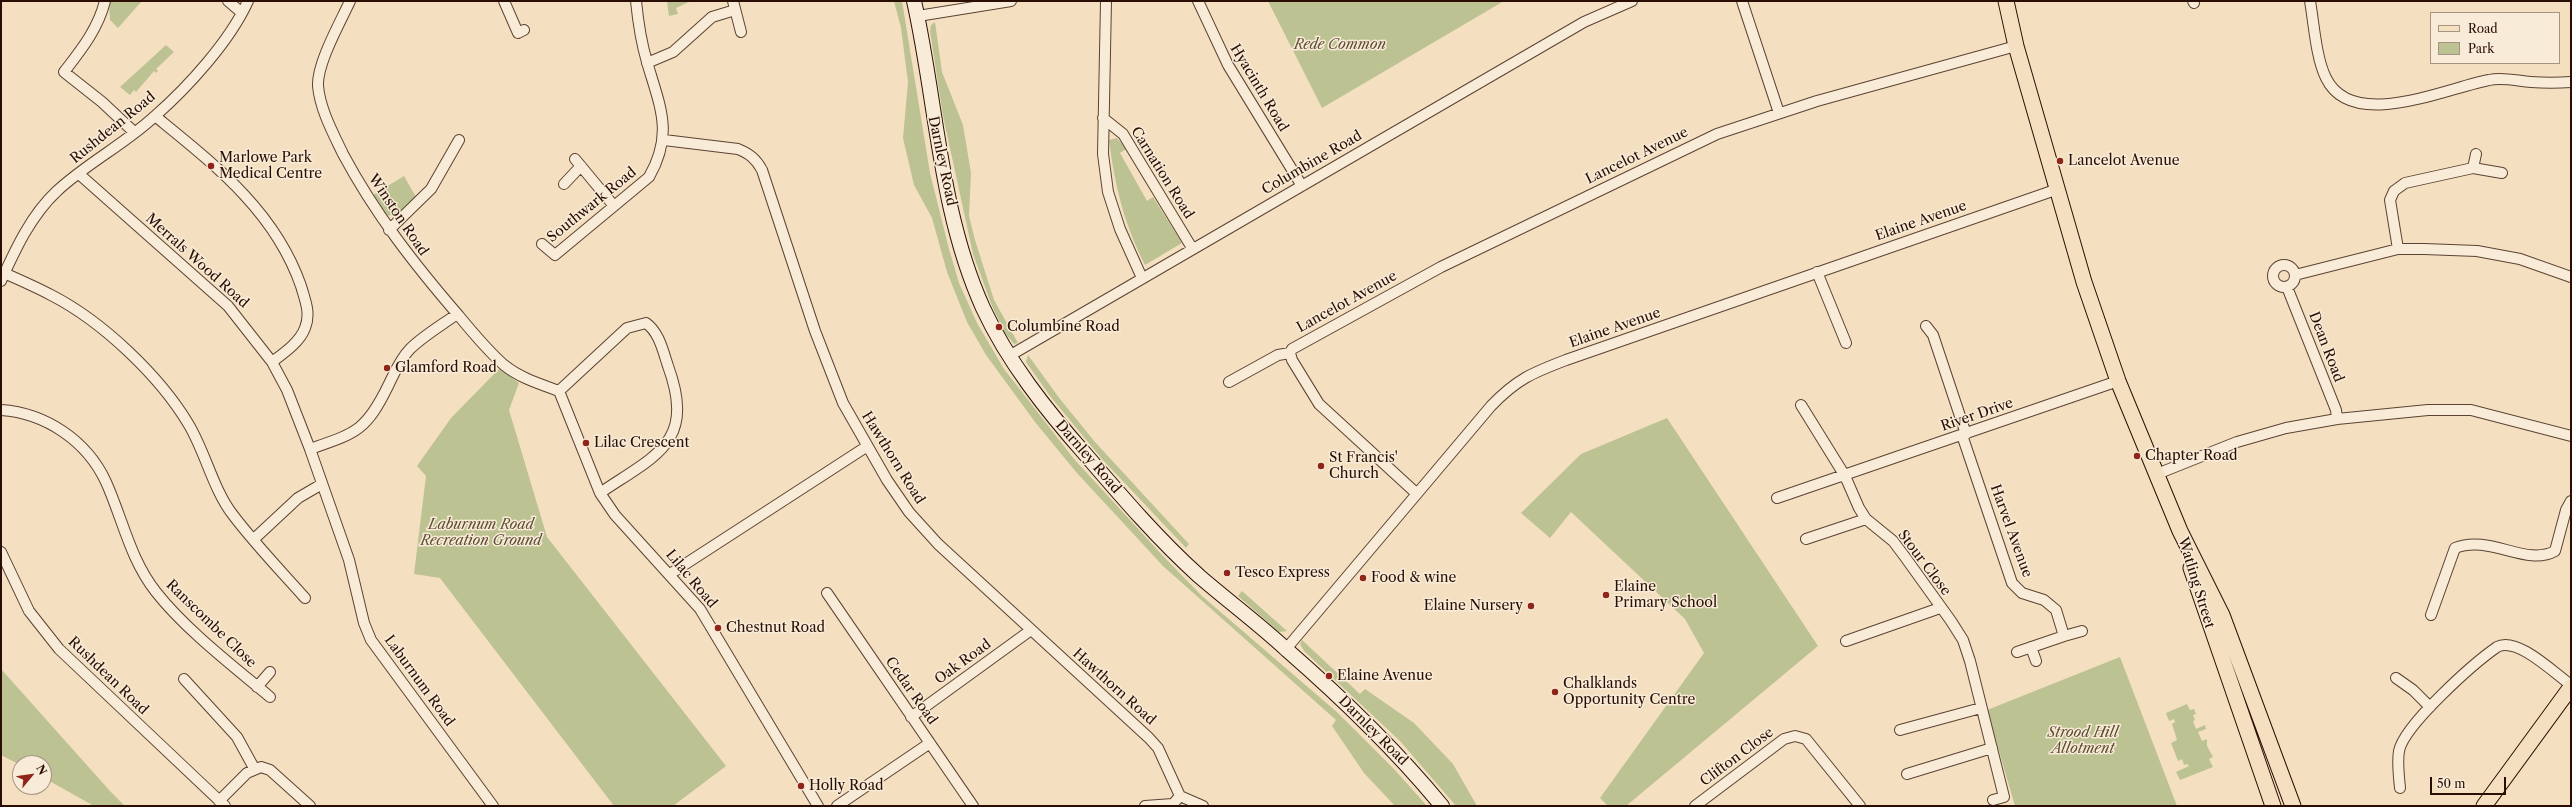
<!DOCTYPE html>
<html>
<head>
<meta charset="utf-8">
<style>
  body { margin:0 }
  #map { position:relative; width:2572px; height:807px; overflow:hidden; background:#f4e0c1; font-family:"Libre Caslon Text",serif }
  canvas { display:block }
  .frame { position:absolute; inset:0; border:2px solid #2a0e03; pointer-events:none }
  .legend { position:absolute; left:2430px; top:12px; width:130px; height:52px; box-sizing:border-box; background:#f8ebd7; border:1px solid #a69382; margin:0; padding:5px 7px; list-style:none; font-size:12px; color:#2a0e03 }
  .legend li { display:flex; align-items:center; gap:8px; height:20px }
  .legend b { width:20px; border:1px solid #a69382 }
  .north { position:absolute; left:12px; top:755px; width:40px; height:40px; box-sizing:border-box; background:#f8ebd7; border:1px solid #a69382; border-radius:50%; rotate:61deg; font-size:11px; font-weight:700; line-height:16px; text-align:center; color:#2a0e03 }
  .north::after { content:''; display:block; margin:auto; width:14px; height:18px; background:#8f2418; clip-path:polygon(50% 0,100% 100%,50% 72%,0 100%) }
  .scale { position:absolute; left:2430px; top:777px; width:76px; height:18px; box-sizing:border-box; border:2px solid #2a0e03; border-top:0; padding-left:5px; font-size:12px; line-height:14px; white-space:nowrap; color:#2a0e03; -webkit-text-stroke:3px #f8ebd7; paint-order:stroke }
</style>
</head>
<body>
<div id="map">
<canvas width="2572" height="807"></canvas>
<div class="frame"></div>
<ul class="legend">
<li><b style="height:5px;background:#f4e0c1"></b>Road</li>
<li><b style="height:11px;background:#bcc292"></b>Park</li>
</ul>
<div class="north">N</div>
<div class="scale">50 m</div>
</div>
<script>
const ctx = document.querySelector('canvas').getContext('2d');
ctx.lineJoin = 'round';
function fill(path, color) {
  ctx.fillStyle = color;
  ctx.fill(path, 'evenodd');
}
function stroke(path, color, width, dash) {
  ctx.strokeStyle = color;
  ctx.lineWidth = width;
  ctx.lineCap = dash ? 'butt' : 'round';
  ctx.setLineDash(dash || []);
  ctx.stroke(path);
}
function drawText(font, color, halo, rows, align = 'center') {
  ctx.font = font + ' "Libre Caslon Text",serif';
  ctx.lineWidth = 3;
  ctx.setLineDash([]);
  ctx.textBaseline = 'middle';
  ctx.strokeStyle = halo;
  ctx.fillStyle = color;
  for (const [text, x, y, turn = 0] of rows) {
    ctx.save();
    ctx.translate(x, y);
    ctx.rotate((+turn || 0) * Math.PI / 180);
    ctx.textAlign = isNaN(turn) ? turn : align;
    if (halo) ctx.strokeText(text, 0, 0);
    ctx.fillText(text, 0, 0);
    ctx.restore();
  }
}
fill(new Path2D(`
  M 109,1 L 142,1 L 118,28 L 110,20 Z
  M 691,1 L 676,8 L 678,14 L 669,16 L 667,1 Z
  M 894,1 L 902,1 L 930,173 L 949,249 L 959,283 L 977,323 L 1004,369 L 1074,459 L 1164,557 L 1202,596 L 1338,713 L 1394,769 L 1427,806 L 1395,806 L 1364,773 L 1332,726 L 1336,720 L 1163,566 L 1076,472 L 1035,422 L 986,355 L 967,322 L 947,272 L 932,218 L 914,185 L 903,138 L 908,82 L 901,28 Z
  M 1268,1 L 1504,1 L 1322,108 Z
  M 935,22 L 942,72 L 963,125 L 971,173 L 969,216 L 975,240 L 994,300 L 1018,343 L 1014,344 L 1005,333 L 992,306 L 973,254 L 943,116 L 930,31 L 931,25 Z
  M 166,45 L 174,52 L 156,69 L 158,71 L 156,73 L 154,71 L 136,92 L 134,90 L 130,95 L 120,87 Z
  M 1117,138 L 1126,149 L 1120,153 L 1147,201 L 1153,197 L 1182,243 L 1145,265 C 1124,223 1115,187 1109,140 Z
  M 404,176 L 416,197 L 397,214 L 386,216 L 373,195 Z
  M 1028,355 L 1060,399 L 1095,442 L 1189,544 L 1186,548 L 1102,459 L 1050,396 L 1026,362 Z
  M 499,369 L 519,383 L 509,410 L 547,537 L 726,766 L 673,806 L 614,806 L 440,578 L 414,574 L 426,476 L 417,466 L 451,418 Z
  M 1667,418 L 1818,646 L 1626,806 L 1608,806 L 1600,798 L 1704,653 L 1685,619 L 1571,512 L 1550,538 L 1521,513 L 1581,454 Z
  M 1242,591 L 1287,631 L 1279,632 L 1238,596 Z
  M 1302,640 L 1360,694 L 1365,689 L 1414,723 L 1453,764 L 1477,806 L 1456,806 L 1400,741 L 1304,651 L 1300,644 Z
  M 2120,657 L 2177,806 L 2015,806 L 1987,710 Z
  M 1,669 L 110,791 L 125,806 L 94,806 L 44,778 L 44,763 L 20,763 L 20,765 L 1,755 Z
  M 2187,704 L 2190,710 L 2194,709 L 2196,714 L 2193,715 L 2195,720 L 2193,721 L 2196,729 L 2205,725 L 2206,729 L 2198,732 L 2202,741 L 2207,739 L 2207,746 L 2213,757 L 2209,759 L 2213,767 L 2180,780 L 2176,772 L 2189,766 L 2187,764 L 2184,765 L 2182,759 L 2178,761 L 2171,743 L 2177,740 L 2172,724 L 2175,722 L 2174,719 L 2169,721 L 2166,713 Z`), '#bcc292');
const street = new Path2D(`
  M 105,1 C 98,29 81,50 64,72 L 102,102 L 134,132
  M 228,1 L 242,13
  M 350,1 C 340,23 317,63 318,86 C 320,109 333,133 343,154 C 375,214 415,265 459,316 C 473,333 488,351 504,365 C 520,378 540,384 559,391
  M 504,1 L 518,33 L 524,30
  M 733,1 L 741,32
  M 1106,1 L 1103,154 L 1108,192 L 1120,229 L 1142,278
  M 1198,1 L 1228,65 L 1302,186
  M 1742,1 L 1779,113
  M 2193,1 L 2194,3
  M 2310,1 C 2314,24 2316,58 2326,78 C 2352,132 2446,88 2489,80 C 2503,77 2517,81 2531,82 C 2544,83 2558,83 2571,82
  M 918,16 L 1011,1
  M 647,63 L 673,52 L 712,17 L 735,10
  M 155,116 C 215,165 275,211 301,286 C 305,300 311,313 305,328 C 300,342 284,353 272,362
  M 1103,118 L 1123,134 L 1192,248
  M 664,140 L 738,149 C 750,154 756,159 762,170 L 815,331 L 843,403 L 887,480 L 909,512 L 938,544 L 1149,738 L 1158,748 L 1180,796 L 1203,806
  M 575,159 L 614,206
  M 2473,168 L 2476,154
  M 79,174 L 228,306 L 272,362 L 287,390 L 310,449 L 349,560 L 364,623 L 371,640 L 493,806
  M 564,184 L 581,166
  M 389,230 L 431,189 L 459,140
  M 542,244 L 555,255 L 649,177 C 674,133 660,107 647,62 C 641,42 638,21 636,1
  M 2398,249 L 2390,200 L 2394,191 L 2405,183 L 2473,168 L 2502,173
  M2273 276a11 11 0 1 1 22 0a11 11 0 1 1-22 0Z
  M 1817,272 L 1846,343
  M 4,273 C 20,280 36,287 51,295 C 102,321 160,376 189,425 C 206,454 213,489 233,515 C 255,544 281,571 305,598
  M 2295,275 L 2398,249 L 2424,249 L 2477,251 L 2520,259 L 2571,277
  M 1,281 C 15,250 31,215 57,191 C 87,163 125,144 155,116 C 188,87 230,41 248,1
  M 2287,287 L 2336,410 L 2337,419
  M 1926,326 L 1933,335 L 1966,434
  M 1009,356 L 1584,22 L 1632,1
  M 1229,382 L 1278,355 L 1290,353
  M 559,391 L 600,493 L 615,515 L 700,609 L 818,806
  M 559,391 L 627,328 L 646,323 C 659,332 663,351 668,366 C 696,443 656,455 600,493
  M 1801,405 L 1845,476 L 1859,508 L 1866,519 L 1893,541 L 1905,557 L 1951,621 L 1963,640 L 1970,661 L 2004,797 L 1993,800
  M 1,410 C 46,413 87,441 106,482 C 123,520 130,559 156,592 C 186,630 233,666 270,697
  M 1962,435 L 2012,583 L 2022,593 L 2044,600 L 2056,610 L 2064,636 L 2017,652
  M 310,449 C 356,433 366,431 388,386 C 394,374 400,359 410,349 C 423,336 442,325 457,314
  M 2157,474 L 2237,442 L 2286,428 L 2337,419 L 2428,410 L 2471,410 L 2571,436
  M 1416,493 L 1319,404 L 1292,360 L 1290,353 L 1292,349 L 1441,267 L 1717,134 L 1817,101 L 2016,46
  M 1777,498 L 2118,381
  M 254,539 L 298,498 L 322,484
  M 1806,539 L 1866,519
  M 1,552 L 29,611 L 59,649 L 225,806
  M 670,574 L 866,447
  M 827,593 L 973,806
  M 2431,615 L 2455,548 C 2490,534 2526,567 2555,551 L 2566,510 L 2571,501
  M 2064,636 L 2082,631
  M 1846,641 L 1940,608
  M 2031,647 L 2036,661
  M 1286,649 L 1491,406 C 1517,379 1532,373 1566,360 L 2058,189
  M 2396,678 L 2413,690 L 2430,707
  M 184,679 L 237,737 L 254,768
  M 257,687 L 270,672
  M 911,717 L 1031,630
  M 1900,730 L 1981,708
  M 1907,774 L 1992,748
  M 2400,788 C 2399,777 2397,762 2399,751 C 2404,725 2474,663 2497,647 C 2517,636 2554,673 2571,685
  M 219,801 L 247,773 L 261,767 L 270,770 L 310,806
  M 837,806 L 930,743
  M 1145,806 L 1173,804 L 1180,796
  M 1695,806 L 1784,739 L 1795,736 L 1806,739 L 1860,806`);
const secondary = new Path2D(`
  M 914,1 C 937,103 939,211 983,308 C 1008,362 1047,411 1086,455 C 1122,497 1158,539 1199,576 C 1228,601 1259,624 1287,650 C 1342,698 1396,750 1442,806`);
const primary = new Path2D(`
  M 2006,1 L 2016,46 L 2084,282 L 2118,381 L 2180,531 L 2222,615 L 2293,806
  M 2191,568 L 2273,806
  M 2484,806 L 2571,687`);
stroke(street, '#5c4232', 12);
stroke(secondary, '#2a0e03', 16);
stroke(primary, '#2a0e03', 17);
stroke(street, '#f8ebd7', 10);
stroke(secondary, '#f8ebd7', 14);
stroke(primary, '#f4e0c1', 15);
for (const [x, y, r, color] of [
  [2060,161,4,"#8f2418"],
  [211,166,4,"#8f2418"],
  [999,327,4,"#8f2418"],
  [387,368,4,"#8f2418"],
  [586,443,4,"#8f2418"],
  [2137,456,4,"#8f2418"],
  [1321,466,4,"#8f2418"],
  [1227,573,4,"#8f2418"],
  [1363,578,4,"#8f2418"],
  [1606,595,4,"#8f2418"],
  [1531,606,4,"#8f2418"],
  [718,628,4,"#8f2418"],
  [1329,676,4,"#8f2418"],
  [1555,692,4,"#8f2418"],
  [801,786,4,"#8f2418"]
]) {
  const dot = new Path2D();
  dot.arc(x, y, r, 0, 2 * Math.PI);
  ctx.fillStyle = color;
  ctx.fill(dot);
  stroke(dot, '#f8ebd7', 1.5);
}
drawText('italic 14px', '#5d4d35', '#f8ebd7', [
  ["Rede Common",1340,45],
  ["Laburnum Road",481,525],
  ["Recreation Ground",481,541],
  ["Strood Hill",2083,733],
  ["Allotment",2083,749]
]);
drawText('14px', '#2a0e03', '#f8ebd7', [
  ["Hyacinth Road",1259,88,59],
  ["Rushdean Road",113,128,-39],
  ["Lancelot Avenue",1637,156,-26],
  ["Darnley Road",942,161,78],
  ["Columbine Road",1312,163,-30],
  ["Carnation Road",1162,173,58],
  ["Southwark Road",592,205,-39],
  ["Winston Road",398,215,56],
  ["Elaine Avenue",1921,221,-19],
  ["Merrals Wood Road",197,261,42],
  ["Lancelot Avenue",1347,302,-29],
  ["Elaine Avenue",1615,328,-19],
  ["Dean Road",2326,347,69],
  ["River Drive",1977,415,-19],
  ["Darnley Road",1088,457,49],
  ["Hawthorn Road",893,458,58],
  ["Harvel Avenue",2011,531,70],
  ["Stour Close",1924,563,53],
  ["Lilac Road",691,579,50],
  ["Watling Street",2196,583,73],
  ["Ranscombe Close",211,624,44],
  ["Oak Road",963,662,-36],
  ["Rushdean Road",108,676,44],
  ["Laburnum Road",419,681,54],
  ["Hawthorn Road",1114,687,42],
  ["Cedar Road",911,691,55],
  ["Darnley Road",1373,731,45],
  ["Clifton Close",1737,757,-37]
]);
drawText('14px', '#2a0e03', '#f8ebd7', [
  ["Marlowe Park",219,158],
  ["Medical Centre",219,174],
  ["Lancelot Avenue",2068,161],
  ["Columbine Road",1007,327],
  ["Glamford Road",395,368],
  ["Lilac Crescent",594,443],
  ["Chapter Road",2145,456],
  ["St Francis'",1329,458],
  ["Church",1329,474],
  ["Tesco Express",1235,573],
  ["Food & wine",1371,578],
  ["Elaine",1614,587],
  ["Primary School",1614,603],
  ["Elaine Nursery",1523,606,"right"],
  ["Chestnut Road",726,628],
  ["Elaine Avenue",1337,676],
  ["Chalklands",1563,684],
  ["Opportunity Centre",1563,700],
  ["Holly Road",809,786]
], 'left');
</script>
</body>
</html>
